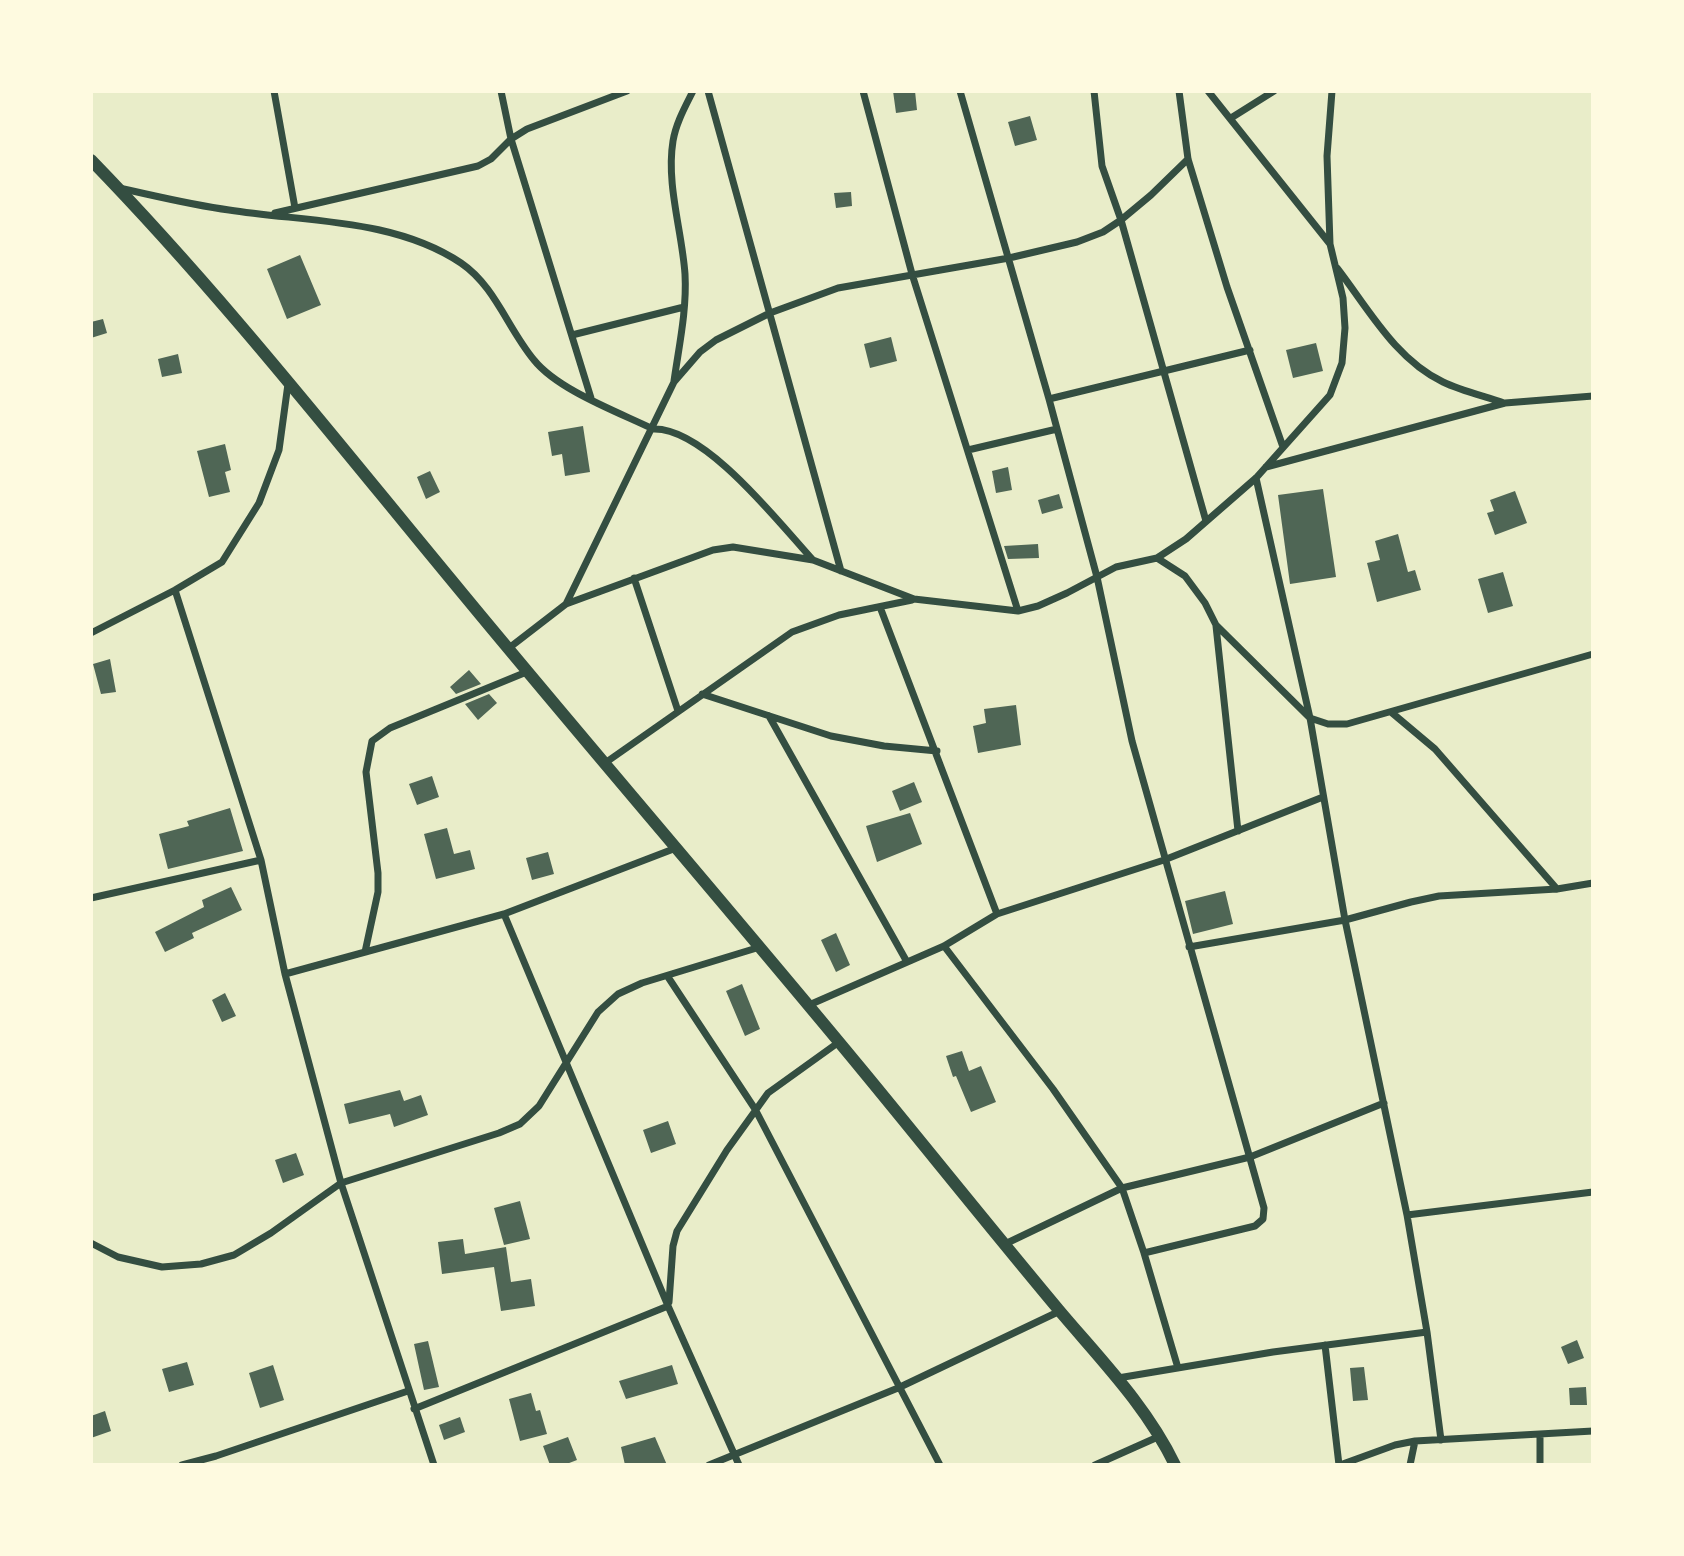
<!DOCTYPE html>
<html>
<head>
<meta charset="utf-8">
<style>
  body { margin:0 }
  #map { position:relative; width:1684px; height:1556px; overflow:hidden; background:#e9edc9; font-family:"Open Sans",sans-serif }
  canvas { display:block }
  .frame { position:absolute; inset:0; border:93px solid #fefae0; pointer-events:none }
</style>
</head>
<body>
<div id="map">
<canvas width="1684" height="1556"></canvas>
<div class="frame"></div>
</div>
<script>
const ctx = document.querySelector('canvas').getContext('2d');
ctx.lineJoin = 'round';
function fill(path, color) {
  ctx.fillStyle = color;
  ctx.fill(path, 'evenodd');
}
function stroke(path, color, width, dash) {
  ctx.strokeStyle = color;
  ctx.lineWidth = width;
  ctx.lineCap = dash ? 'butt' : 'round';
  ctx.setLineDash(dash || []);
  ctx.stroke(path);
}
fill(new Path2D(`
  M 893,91 L 915,91 L 917,110 L 896,113 Z
  M 1030,116 L 1037,140 L 1015,146 L 1008,122 Z
  M 851,192 L 852,206 L 836,208 L 834,193 Z
  M 300,255 L 321,305 L 287,319 L 267,269 Z
  M 103,319 L 107,333 L 91,338 L 91,322 Z
  M 891,337 L 897,361 L 870,368 L 864,344 Z
  M 1316,343 L 1323,371 L 1293,378 L 1286,350 Z
  M 178,354 L 182,373 L 162,377 L 158,359 Z
  M 583,426 L 590,472 L 565,476 L 562,454 L 552,456 L 548,432 Z
  M 225,444 L 231,470 L 225,472 L 230,492 L 209,497 L 197,451 Z
  M 1008,467 L 1012,490 L 996,493 L 992,471 Z
  M 430,471 L 440,492 L 426,499 L 417,477 Z
  M 1323,489 L 1336,577 L 1290,584 L 1278,495 Z
  M 1515,491 L 1527,523 L 1495,535 L 1487,513 L 1494,511 L 1490,500 Z
  M 1059,494 L 1063,508 L 1042,514 L 1038,500 Z
  M 1398,534 L 1408,572 L 1415,570 L 1421,590 L 1377,602 L 1367,563 L 1380,560 L 1375,541 Z
  M 1038,544 L 1039,558 L 1008,559 L 1004,546 Z
  M 1503,572 L 1513,606 L 1488,613 L 1478,579 Z
  M 110,659 L 116,692 L 101,694 L 93,664 Z
  M 469,670 L 481,684 L 456,694 L 450,687 Z
  M 489,694 L 497,703 L 478,720 L 465,704 Z
  M 1016,705 L 1021,745 L 978,753 L 973,726 L 986,723 L 984,709 Z
  M 432,776 L 439,797 L 417,805 L 409,784 Z
  M 914,782 L 922,802 L 900,811 L 892,791 Z
  M 230,808 L 243,851 L 168,869 L 159,834 L 189,826 L 187,821 Z
  M 910,813 L 922,844 L 877,862 L 866,826 Z
  M 447,828 L 454,854 L 470,850 L 475,869 L 436,879 L 424,834 Z
  M 548,852 L 554,874 L 532,880 L 526,858 Z
  M 231,887 L 242,910 L 192,933 L 194,938 L 165,952 L 155,932 L 204,907 L 202,900 Z
  M 1225,891 L 1233,924 L 1193,934 L 1185,901 Z
  M 836,933 L 850,965 L 836,972 L 821,940 Z
  M 742,984 L 760,1029 L 745,1036 L 726,991 Z
  M 225,993 L 236,1016 L 222,1022 L 212,1000 Z
  M 962,1051 L 969,1071 L 981,1066 L 996,1102 L 971,1112 L 956,1076 L 953,1077 L 946,1056 Z
  M 400,1090 L 404,1101 L 421,1095 L 428,1115 L 394,1127 L 390,1114 L 349,1124 L 344,1104 Z
  M 668,1121 L 676,1144 L 651,1153 L 643,1130 Z
  M 296,1153 L 304,1175 L 283,1183 L 275,1160 Z
  M 520,1201 L 530,1239 L 504,1245 L 494,1208 Z
  M 463,1239 L 465,1254 L 506,1247 L 511,1282 L 531,1279 L 535,1306 L 501,1311 L 494,1267 L 442,1274 L 438,1242 Z
  M 1577,1340 L 1584,1358 L 1568,1364 L 1561,1347 Z
  M 428,1341 L 439,1387 L 424,1390 L 414,1344 Z
  M 187,1362 L 194,1385 L 169,1392 L 162,1369 Z
  M 273,1365 L 284,1400 L 260,1408 L 249,1373 Z
  M 672,1365 L 678,1384 L 626,1399 L 619,1381 Z
  M 1364,1367 L 1368,1400 L 1353,1401 L 1350,1368 Z
  M 1586,1387 L 1587,1405 L 1570,1405 L 1569,1388 Z
  M 531,1393 L 536,1411 L 540,1410 L 547,1434 L 520,1441 L 509,1399 Z
  M 105,1411 L 111,1431 L 91,1438 L 91,1416 Z
  M 460,1417 L 465,1432 L 444,1440 L 439,1425 Z
  M 568,1437 L 577,1460 L 564,1465 L 550,1465 L 543,1446 Z
  M 655,1437 L 667,1465 L 625,1465 L 621,1447 Z`), '#4f6655');
stroke(new Path2D(`
  M 274,91 L 295,208
  M 501,91 L 511,139 L 591,398
  M 708,91 L 841,571
  M 863,91 L 912,274 L 1018,611
  M 960,91 L 1049,399 L 1097,577 L 1132,741 L 1264,1208 L 1263,1219 L 1255,1226 L 1144,1253
  M 1094,91 L 1102,166 L 1121,220 L 1206,521
  M 1179,91 L 1188,159 L 1227,287 L 1283,447
  M 1231,118 L 1274,91
  M 119,188 C 156,196 192,205 229,210 C 304,222 394,218 461,263 C 495,286 508,329 534,360 C 558,390 618,412 653,429 C 705,427 779,523 813,560
  M 275,213 L 478,166 L 491,159 L 511,139 L 527,129 L 627,91
  M 1330,244 L 1327,156 L 1332,91
  M 1337,268 C 1368,308 1395,359 1443,382 C 1462,391 1484,396 1504,403
  M 572,335 L 684,307
  M 674,381 C 679,346 687,310 685,274 C 682,231 666,184 673,141 C 676,123 685,107 693,91
  M 1049,399 L 1250,350
  M 968,450 L 1057,429
  M 1266,467 L 1505,403 L 1593,396
  M 1256,478 L 1310,718 L 1345,920 L 1407,1215 L 1427,1332 L 1441,1440
  M 1157,558 L 1185,576 L 1205,603 L 1216,625 L 1310,718 L 1328,724 L 1347,724 L 1593,654
  M 634,578 L 678,711
  M 175,590 L 261,860 L 285,974 L 341,1183 L 434,1465
  M 566,604 L 674,382 L 700,352 L 716,340 L 770,313 L 838,288 L 1009,258 L 1077,242 L 1103,232 L 1121,220 L 1151,195 L 1188,159
  M 880,607 L 997,914
  M 1216,626 L 1238,831
  M 91,633 L 175,590 L 222,562 L 259,503 L 279,450 L 288,384
  M 509,648 L 566,604 L 713,550 L 733,547 L 813,560 L 914,599 L 1018,611 L 1038,606 L 1067,593 L 1116,567 L 1157,558 L 1186,539 L 1256,478 L 1330,395 L 1342,363 L 1345,328 L 1343,298 L 1330,244 L 1208,91
  M 702,694 L 831,736 L 884,746 L 937,751
  M 1391,712 L 1435,749 L 1557,889
  M 769,716 L 907,962
  M 605,763 L 792,632 L 839,615 L 912,600
  M 91,898 L 261,860
  M 504,914 L 668,1306 L 739,1465
  M 944,946 L 1053,1089 L 1122,1188 L 1144,1253 L 1178,1368
  M 1189,947 L 1345,920 L 1411,902 L 1439,896 L 1557,889 L 1593,883
  M 365,952 L 378,892 L 378,873 L 366,772 L 372,741 L 390,728 L 529,671
  M 285,974 L 504,914 L 676,848
  M 668,977 L 755,1109 L 940,1465
  M 809,1005 L 944,946 L 997,914 L 1164,860 L 1323,797
  M 1407,1215 L 1593,1192
  M 91,1243 L 118,1257 L 162,1267 L 201,1264 L 234,1255 L 271,1233 L 341,1183 L 499,1133 L 520,1124 L 539,1106 L 598,1012 L 618,994 L 642,983 L 760,947
  M 1005,1244 L 1122,1188 L 1250,1157 L 1384,1103
  M 669,1302 L 673,1246 L 677,1231 L 727,1150 L 768,1093 L 839,1042
  M 1325,1345 L 1339,1465
  M 1118,1378 L 1273,1352 L 1427,1332
  M 414,1409 L 668,1306
  M 1540,1435 L 1540,1465
  M 182,1465 L 216,1456 L 408,1391
  M 709,1465 L 898,1388 L 1060,1311
  M 1095,1465 L 1160,1436
  M 1340,1465 L 1395,1445 L 1415,1441 L 1593,1431
  M 1410,1465 L 1415,1441`), '#344e41', 7);
stroke(new Path2D(`
  M 91,160 C 224,297 341,447 463,594 C 595,754 731,911 863,1071 C 928,1150 992,1230 1058,1309 C 1100,1359 1146,1405 1175,1465`), '#344e41', 12);
</script>
</body>
</html>
